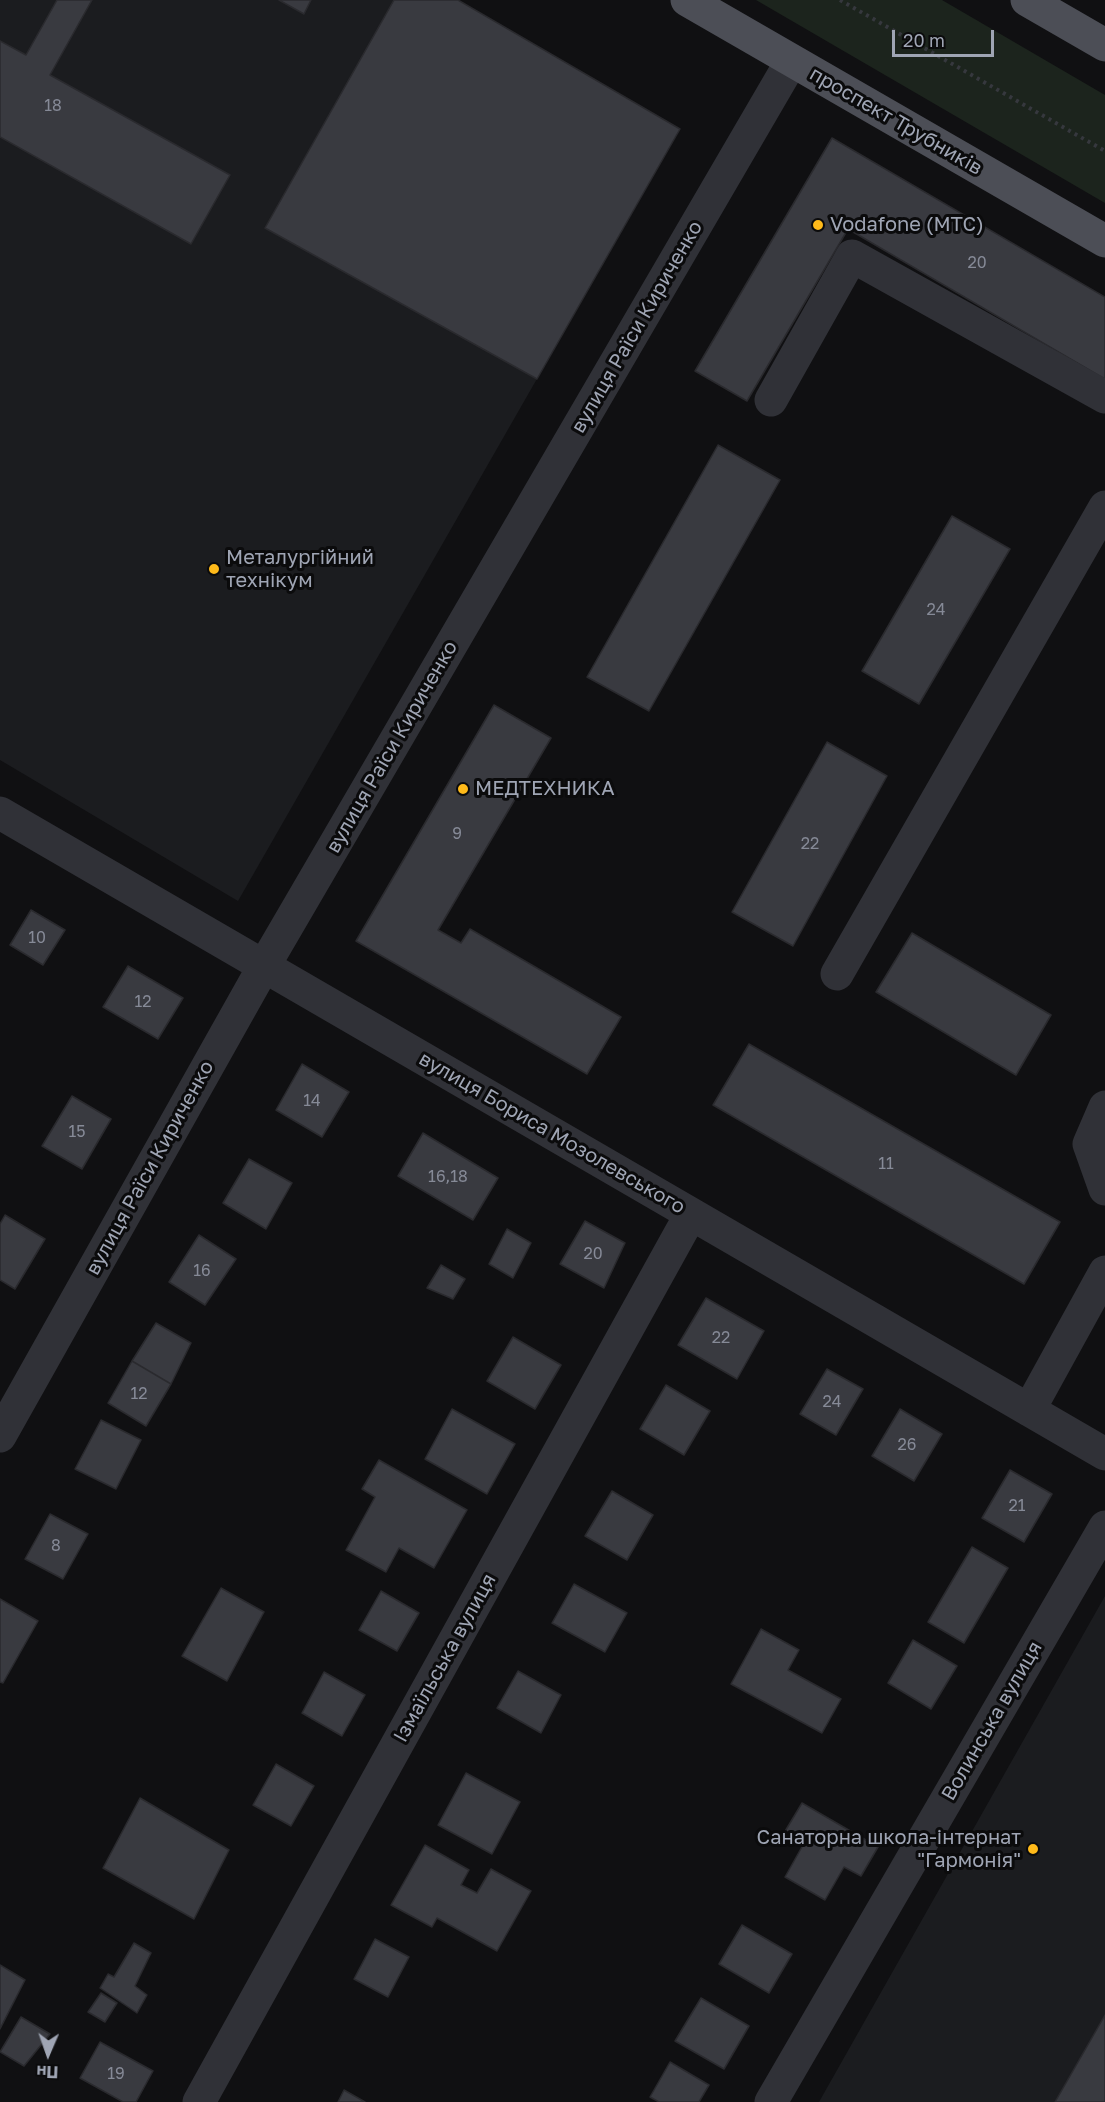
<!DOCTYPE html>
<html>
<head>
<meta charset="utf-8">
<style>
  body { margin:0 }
  #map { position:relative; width:1105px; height:2102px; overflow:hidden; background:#101012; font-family:"Golos Text",sans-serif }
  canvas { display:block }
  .north { position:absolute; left:18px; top:2024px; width:60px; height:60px; -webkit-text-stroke:4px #0b0b0c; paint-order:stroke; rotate:182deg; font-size:16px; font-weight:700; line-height:24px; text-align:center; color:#9fa5b4 }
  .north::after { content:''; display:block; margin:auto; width:21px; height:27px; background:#9fa5b4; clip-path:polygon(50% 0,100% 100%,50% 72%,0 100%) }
  .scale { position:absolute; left:892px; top:30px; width:102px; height:27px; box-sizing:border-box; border:3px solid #9fa5b4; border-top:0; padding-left:8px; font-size:18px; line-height:21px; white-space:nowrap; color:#9fa5b4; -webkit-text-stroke:4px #0b0b0c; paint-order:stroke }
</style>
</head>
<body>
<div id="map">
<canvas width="1105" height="2102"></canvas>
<div class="north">Пн</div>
<div class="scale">20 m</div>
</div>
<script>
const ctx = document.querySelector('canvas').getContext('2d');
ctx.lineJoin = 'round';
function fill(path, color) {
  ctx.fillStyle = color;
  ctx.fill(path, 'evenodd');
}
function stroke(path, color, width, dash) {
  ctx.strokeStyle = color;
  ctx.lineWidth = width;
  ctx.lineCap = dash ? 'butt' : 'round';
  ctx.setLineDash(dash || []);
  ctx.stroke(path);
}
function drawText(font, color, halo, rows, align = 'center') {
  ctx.font = font + ' "Golos Text",sans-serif';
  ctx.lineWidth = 6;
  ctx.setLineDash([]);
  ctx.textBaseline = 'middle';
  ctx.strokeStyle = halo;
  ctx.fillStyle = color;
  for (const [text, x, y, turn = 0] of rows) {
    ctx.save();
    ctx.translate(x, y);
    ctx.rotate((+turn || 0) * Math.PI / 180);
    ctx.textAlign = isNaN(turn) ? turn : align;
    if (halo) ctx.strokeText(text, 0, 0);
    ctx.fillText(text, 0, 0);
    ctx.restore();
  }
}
fill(new Path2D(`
  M 0,0 L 458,0 L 680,129 L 238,901 L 0,760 Z
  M 1105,1596 L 1105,2102 L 819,2102 Z`), '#1b1c1f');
fill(new Path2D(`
  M 756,0 L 942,0 L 1105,95 L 1105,203 Z`), '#1c241d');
const building = new Path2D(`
  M 57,0 L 92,0 L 50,75 L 230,175 L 191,244 L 0,137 L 0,41 L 26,55 Z
  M 279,0 L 311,0 L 304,14 Z
  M 394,0 L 458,0 L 680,129 L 537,379 L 265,228 Z
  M 832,138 L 1105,297 L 1105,379 L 848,229 L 747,401 L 695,371 Z
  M 718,445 L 780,480 L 649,711 L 587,677 Z
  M 952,516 L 1010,549 L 919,704 L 862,671 Z
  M 494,705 L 551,738 L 438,930 L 461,943 L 470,929 L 621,1017 L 587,1074 L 356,941 Z
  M 827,742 L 887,776 L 793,946 L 732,912 Z
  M 31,910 L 65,930 L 43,965 L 10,945 Z
  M 912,933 L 1051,1015 L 1016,1075 L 876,992 Z
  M 128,966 L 183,998 L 158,1039 L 103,1007 Z
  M 749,1044 L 1060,1222 L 1024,1284 L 713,1105 Z
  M 302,1064 L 349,1092 L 322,1137 L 276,1110 Z
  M 72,1096 L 111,1119 L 82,1169 L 42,1146 Z
  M 423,1133 L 498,1178 L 473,1220 L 398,1176 Z
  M 249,1159 L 292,1183 L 266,1229 L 223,1203 Z
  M 5,1215 L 45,1239 L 15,1289 L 0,1280 L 0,1224 Z
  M 585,1221 L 625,1243 L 604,1288 L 560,1264 Z
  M 507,1229 L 531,1243 L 513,1278 L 489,1264 Z
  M 199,1235 L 236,1259 L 205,1305 L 169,1282 Z
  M 441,1265 L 465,1279 L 453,1299 L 427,1288 Z
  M 706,1298 L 764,1331 L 737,1379 L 678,1345 Z
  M 156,1323 L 191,1343 L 171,1384 L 132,1361 Z
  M 513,1337 L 561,1365 L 535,1409 L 487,1381 Z
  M 132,1361 L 171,1384 L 146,1426 L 108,1403 Z
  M 827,1369 L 863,1389 L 836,1435 L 800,1414 Z
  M 666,1385 L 710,1411 L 684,1455 L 640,1429 Z
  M 452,1409 L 515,1444 L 487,1494 L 425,1459 Z
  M 900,1409 L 942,1434 L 914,1481 L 872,1456 Z
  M 101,1420 L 141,1440 L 116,1489 L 75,1469 Z
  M 379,1460 L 467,1510 L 434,1568 L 399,1548 L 386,1572 L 346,1550 L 375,1497 L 362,1489 Z
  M 1010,1470 L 1052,1494 L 1024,1542 L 982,1518 Z
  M 612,1491 L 653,1515 L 627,1560 L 585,1536 Z
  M 50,1514 L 88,1534 L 63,1579 L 25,1559 Z
  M 972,1547 L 1008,1568 L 964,1643 L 928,1622 Z
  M 574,1584 L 627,1613 L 605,1652 L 552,1623 Z
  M 221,1588 L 264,1612 L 227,1681 L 182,1656 Z
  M 381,1591 L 419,1613 L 397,1651 L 359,1630 Z
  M 0,1599 L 38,1621 L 3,1683 L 0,1682 Z
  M 761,1629 L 799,1650 L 788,1670 L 841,1699 L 822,1733 L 731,1684 Z
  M 913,1640 L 957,1666 L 931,1709 L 888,1683 Z
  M 518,1671 L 561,1695 L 541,1733 L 497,1708 Z
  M 324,1672 L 365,1695 L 342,1736 L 302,1713 Z
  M 276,1764 L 314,1786 L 291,1826 L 253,1805 Z
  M 466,1773 L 520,1802 L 492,1854 L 438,1825 Z
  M 140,1798 L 229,1850 L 194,1919 L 103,1868 Z
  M 802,1803 L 878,1847 L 861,1876 L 844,1867 L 825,1900 L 785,1877 L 803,1845 L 784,1833 Z
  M 425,1845 L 469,1870 L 461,1885 L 477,1893 L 491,1869 L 531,1891 L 497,1951 L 437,1918 L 432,1927 L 391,1905 Z
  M 742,1925 L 792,1954 L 769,1993 L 719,1964 Z
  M 375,1939 L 409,1957 L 388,1997 L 354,1979 Z
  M 134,1943 L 151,1953 L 135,1986 L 147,1995 L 137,2013 L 100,1988 L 108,1974 L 114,1977 Z
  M 0,1965 L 25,1980 L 0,2029 Z
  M 101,1993 L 117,2003 L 105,2022 L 88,2012 Z
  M 701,1998 L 749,2026 L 724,2069 L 675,2041 Z
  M 1105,2015 L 1105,2102 L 1055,2102 Z
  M 21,2017 L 50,2034 L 24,2066 L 0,2052 Z
  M 100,2042 L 153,2071 L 136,2102 L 123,2102 L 80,2078 Z
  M 670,2062 L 709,2085 L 699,2102 L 659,2102 L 650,2097 Z
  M 344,2090 L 365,2102 L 338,2102 Z`);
fill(building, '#393a40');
stroke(building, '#2a2a2e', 1.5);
stroke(new Path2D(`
  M 840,0 L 1105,151`), '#36383e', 4, [3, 4.5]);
stroke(new Path2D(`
  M 771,400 L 852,256 L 1105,397
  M 0,813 L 1105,1454
  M 837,974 L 1105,507
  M 1105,1107 L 1089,1144 L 1105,1189
  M 1029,1410 L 1105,1272
  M 0,1436 L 264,966 L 791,62
  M 199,2102 L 691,1214
  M 771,2102 L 1105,1527`), '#303137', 33);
stroke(new Path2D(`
  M 687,0 L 1105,241
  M 1027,0 L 1105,45`), '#4c4e56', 33);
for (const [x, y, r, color] of [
  [818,225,6,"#ffba1a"],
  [214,569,6,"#ffba1a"],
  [463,789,6,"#ffba1a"],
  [1033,1849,6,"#ffba1a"]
]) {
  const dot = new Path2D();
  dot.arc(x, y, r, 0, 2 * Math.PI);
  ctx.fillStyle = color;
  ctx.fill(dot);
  stroke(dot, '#0b0b0c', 2);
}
drawText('16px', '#868a97', null, [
  ["18",53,106],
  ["20",977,263],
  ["24",936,610],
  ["9",457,834],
  ["22",810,844],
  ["10",37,938],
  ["12",143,1002],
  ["14",312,1101],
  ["15",77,1132],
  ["11",886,1164],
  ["16,18",448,1177],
  ["20",593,1254],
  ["16",202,1271],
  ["22",721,1338],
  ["12",139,1394],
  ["24",832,1402],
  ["26",907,1445],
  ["21",1017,1506],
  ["8",56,1546],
  ["19",116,2074]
]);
drawText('20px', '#9fa5b4', '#0b0b0c', [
  ["проспект Трубників",896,121,30],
  ["вулиця Раїси Кириченко",637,327,-60],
  ["вулиця Раїси Кириченко",392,747,-60],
  ["вулиця Бориса Мозолевського",552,1133,30],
  ["вулиця Раїси Кириченко",150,1168,-61],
  ["Ізмаїльська вулиця",445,1658,-61],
  ["Волинська вулиця",992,1721,-60]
]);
drawText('20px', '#9fa5b4', '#0b0b0c', [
  ["Vodafone (МТС)",830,225],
  ["Металургійний",226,558],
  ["технікум",226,581],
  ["МЕДТЕХНИКА",475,789],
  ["Санаторна школа-інтернат",1021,1838,"right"],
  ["\"Гармонія\"",1021,1861,"right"]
], 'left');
</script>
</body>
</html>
